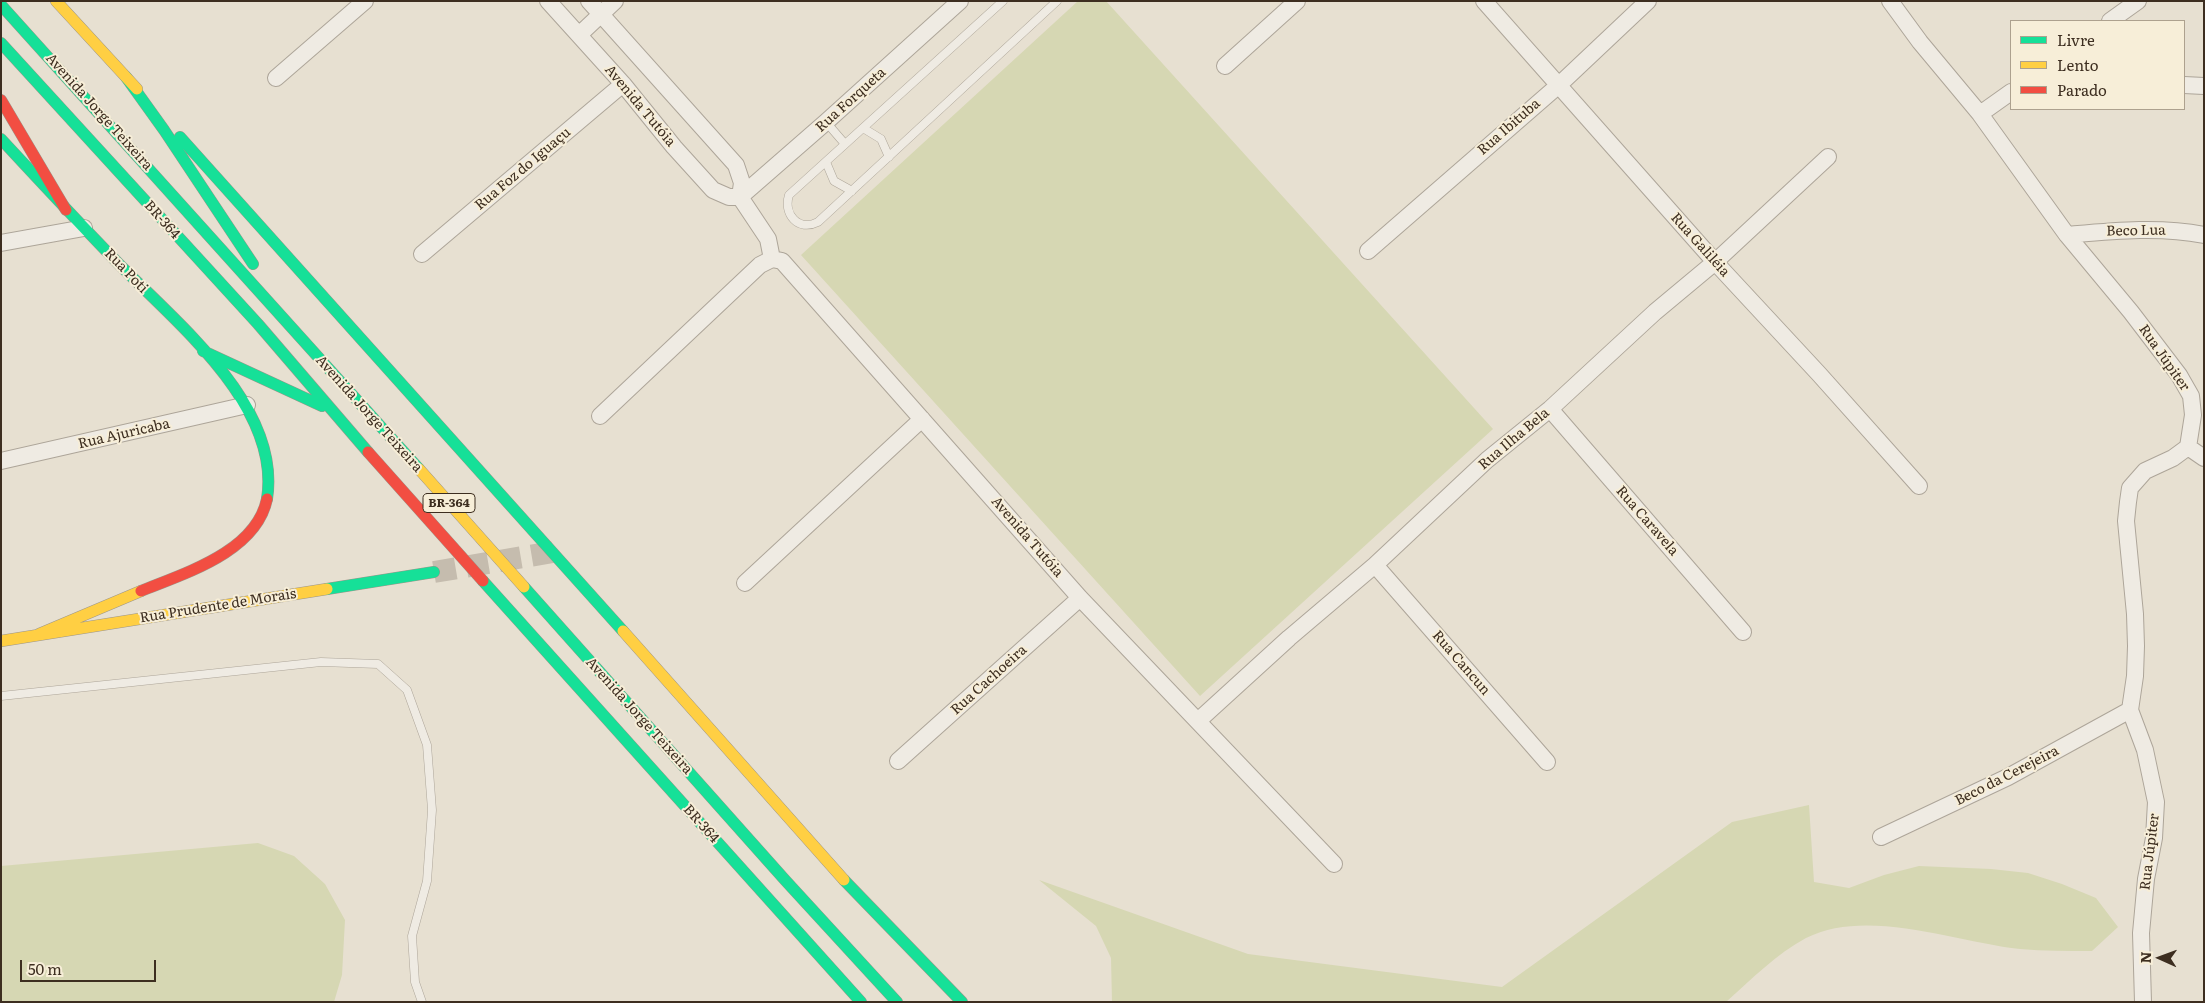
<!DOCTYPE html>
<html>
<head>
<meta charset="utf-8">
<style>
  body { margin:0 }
  #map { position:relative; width:2205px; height:1003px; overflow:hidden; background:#e7e0d1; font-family:Literata,serif }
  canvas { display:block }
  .frame { position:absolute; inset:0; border:2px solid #3d2e20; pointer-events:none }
  .legend { position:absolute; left:2010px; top:20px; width:175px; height:90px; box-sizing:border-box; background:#f7eed8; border:1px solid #ada18e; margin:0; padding:6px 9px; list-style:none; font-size:15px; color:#3d2e20 }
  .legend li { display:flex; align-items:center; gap:10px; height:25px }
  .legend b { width:25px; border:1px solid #ada18e }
  .north { position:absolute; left:2135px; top:933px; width:50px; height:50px; -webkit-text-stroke:4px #f7eed8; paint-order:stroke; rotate:272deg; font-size:14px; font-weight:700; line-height:20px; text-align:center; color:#3d2e20 }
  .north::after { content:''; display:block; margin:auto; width:18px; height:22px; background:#3d2e20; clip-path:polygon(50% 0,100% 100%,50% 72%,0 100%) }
  .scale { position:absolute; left:20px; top:960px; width:136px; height:22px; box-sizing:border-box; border:2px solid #3d2e20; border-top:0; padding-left:6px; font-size:15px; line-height:18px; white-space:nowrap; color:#3d2e20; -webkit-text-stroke:4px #f7eed8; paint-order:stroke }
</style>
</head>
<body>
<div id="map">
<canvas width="2205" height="1003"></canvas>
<div class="frame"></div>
<ul class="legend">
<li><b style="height:6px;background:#16e098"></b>Livre</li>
<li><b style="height:6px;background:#ffcf43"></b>Lento</li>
<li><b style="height:6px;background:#f24e42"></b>Parado</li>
</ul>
<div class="north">N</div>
<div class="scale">50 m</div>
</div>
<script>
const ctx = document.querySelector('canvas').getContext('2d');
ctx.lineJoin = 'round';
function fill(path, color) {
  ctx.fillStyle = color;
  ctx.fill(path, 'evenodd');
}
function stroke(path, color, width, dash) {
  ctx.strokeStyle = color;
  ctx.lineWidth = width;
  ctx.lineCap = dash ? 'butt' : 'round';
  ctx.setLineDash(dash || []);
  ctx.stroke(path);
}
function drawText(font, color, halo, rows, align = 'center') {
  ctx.font = font + ' Literata,serif';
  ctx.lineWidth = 4;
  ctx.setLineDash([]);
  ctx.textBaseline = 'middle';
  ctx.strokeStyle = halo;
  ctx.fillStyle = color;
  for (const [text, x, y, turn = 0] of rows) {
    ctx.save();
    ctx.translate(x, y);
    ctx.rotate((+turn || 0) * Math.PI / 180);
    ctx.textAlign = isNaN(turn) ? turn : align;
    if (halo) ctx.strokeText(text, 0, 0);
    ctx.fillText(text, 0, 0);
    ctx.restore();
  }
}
fill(new Path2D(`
  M 1078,1 L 1106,1 L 1493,429 L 1200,696 L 801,255 Z
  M 1809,805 L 1814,882 L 1849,888 L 1884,875 L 1919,866 L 1991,869 L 2028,873 L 2062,884 L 2096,898 L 2118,927 L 2092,951 C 2068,951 2043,951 2020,949 C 1956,942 1867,907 1806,938 C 1776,954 1752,979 1726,1002 L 1112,1002 L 1111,958 L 1096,926 L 1039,880 L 1248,954 L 1502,987 L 1732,822 Z
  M 258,843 L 294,856 L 325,884 L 345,920 L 342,975 L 334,1002 L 1,1002 L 1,866 Z`), '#d6d7b3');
stroke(new Path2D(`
  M 434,572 L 553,552`), '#c5bcae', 22, [22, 11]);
const lane = new Path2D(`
  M 1003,1 L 789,195 C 783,214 798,232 818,222 L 1057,1
  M 826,122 L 845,144
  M 863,128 L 881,139 L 889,157
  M 826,162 L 834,181 L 852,191
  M 1,696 L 321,662 L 378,664 L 407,690 L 427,745 L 432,810 L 427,881 L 412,936 L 415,982 L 422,1002`);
const street = new Path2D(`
  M 548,1 L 623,84 L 674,147 L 713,190 L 729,197 L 740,197
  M 589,1 L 736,165 L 742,183 L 740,197 L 768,239 L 772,259
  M 1484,1 L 1715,262 L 1819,374 L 1919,486
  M 1890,1 L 1920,42 L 1980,114 L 2067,235 L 2131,312 L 2179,375 L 2191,396 L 2193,415 L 2188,447 L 2173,458 L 2145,471 L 2130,488 L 2128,502 L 2126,521 L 2135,614 L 2136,646 L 2135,676 L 2130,710 L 2145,750 L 2156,802 L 2154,838 L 2146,879 L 2141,933 L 2143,1002
  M 2110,21 L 2138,1
  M 579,35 L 615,1
  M 1225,66 L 1297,1
  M 276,78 L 365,1
  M 2184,85 L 2204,86
  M 1980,114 L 2011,92
  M 740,197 L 826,122 L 960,1
  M 2067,235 C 2112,231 2159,226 2204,235
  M 1,243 L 84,228
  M 1368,251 L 1560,84 L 1648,1
  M 422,254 L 623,84
  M 772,259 L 782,261 L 1080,598 L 1334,864
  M 1550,409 L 1743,632
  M 600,416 L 760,265 L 772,259
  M 2188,447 L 2204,458
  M 1,461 L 247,405
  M 1375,565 L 1547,762
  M 745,583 L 922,419
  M 1199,720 L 1289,638 L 1375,565 L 1487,460 L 1550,409 L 1655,312 L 1715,262 L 1828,157
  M 898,761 L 1080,598
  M 1881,837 L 2008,777 L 2130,710`);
const fast = new Path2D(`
  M 1,5 L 419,469
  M 1,43 L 258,324 L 368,452
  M 126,77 L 164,130 L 253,264
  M 180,137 L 623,631
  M 1,139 C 39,180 77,221 116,261 C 174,321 282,405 267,499
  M 203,351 L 322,406
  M 483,581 L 861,1002
  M 524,587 L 785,880 L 897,1002
  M 327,589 L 434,572
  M 844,880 L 962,1002`);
const slow = new Path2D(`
  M 56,1 L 137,89
  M 419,469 L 524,587
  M 623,631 L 844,880
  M 39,634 L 141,591
  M 1,641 L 327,589`);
const jam = new Path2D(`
  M 1,100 L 66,210
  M 368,452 L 483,581
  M 141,591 C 185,573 256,552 267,499`);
stroke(lane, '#ada599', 9);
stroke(street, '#ada599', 18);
stroke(fast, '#9c958a', 12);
stroke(slow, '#9c958a', 12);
stroke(jam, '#9c958a', 12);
stroke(lane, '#efebe3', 8);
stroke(street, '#efebe3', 16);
stroke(fast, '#16e098', 11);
stroke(slow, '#ffcf43', 11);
stroke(jam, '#f24e42', 11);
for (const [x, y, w] of [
  [449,503,52]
]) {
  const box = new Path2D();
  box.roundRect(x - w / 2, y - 9.5, w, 19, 4);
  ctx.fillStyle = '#f7eed8';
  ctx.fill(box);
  stroke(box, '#3d2e20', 1);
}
drawText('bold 12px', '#3d2e20', null, [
  ["BR-364",449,503]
]);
drawText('14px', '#3d2e20', '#f7eed8', [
  ["Rua Forqueta",851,100,-42],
  ["Avenida Tutóia",640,106,50],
  ["Avenida Jorge Teixeira",99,112,48],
  ["Rua Ibituba",1509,127,-41],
  ["Rua Foz do Iguaçu",523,169,-40],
  ["BR-364",162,220,48],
  ["Beco Lua",2136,231,-1],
  ["Rua Galiléia",1700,245,48],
  ["Rua Poti",126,271,46],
  ["Rua Júpiter",2164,358,55],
  ["Avenida Jorge Teixeira",369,414,48],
  ["Rua Ajuricaba",124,434,-13],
  ["Rua Ilha Bela",1514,439,-40],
  ["Rua Caravela",1647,521,49],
  ["Avenida Tutóia",1027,537,49],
  ["Rua Prudente de Morais",218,606,-9],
  ["Rua Cancun",1461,663,49],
  ["Rua Cachoeira",989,680,-42],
  ["Avenida Jorge Teixeira",639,716,48],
  ["Beco da Cerejeira",2007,776,-27],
  ["BR-364",701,824,48],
  ["Rua Júpiter",2150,852,-83]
]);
</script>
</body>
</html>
